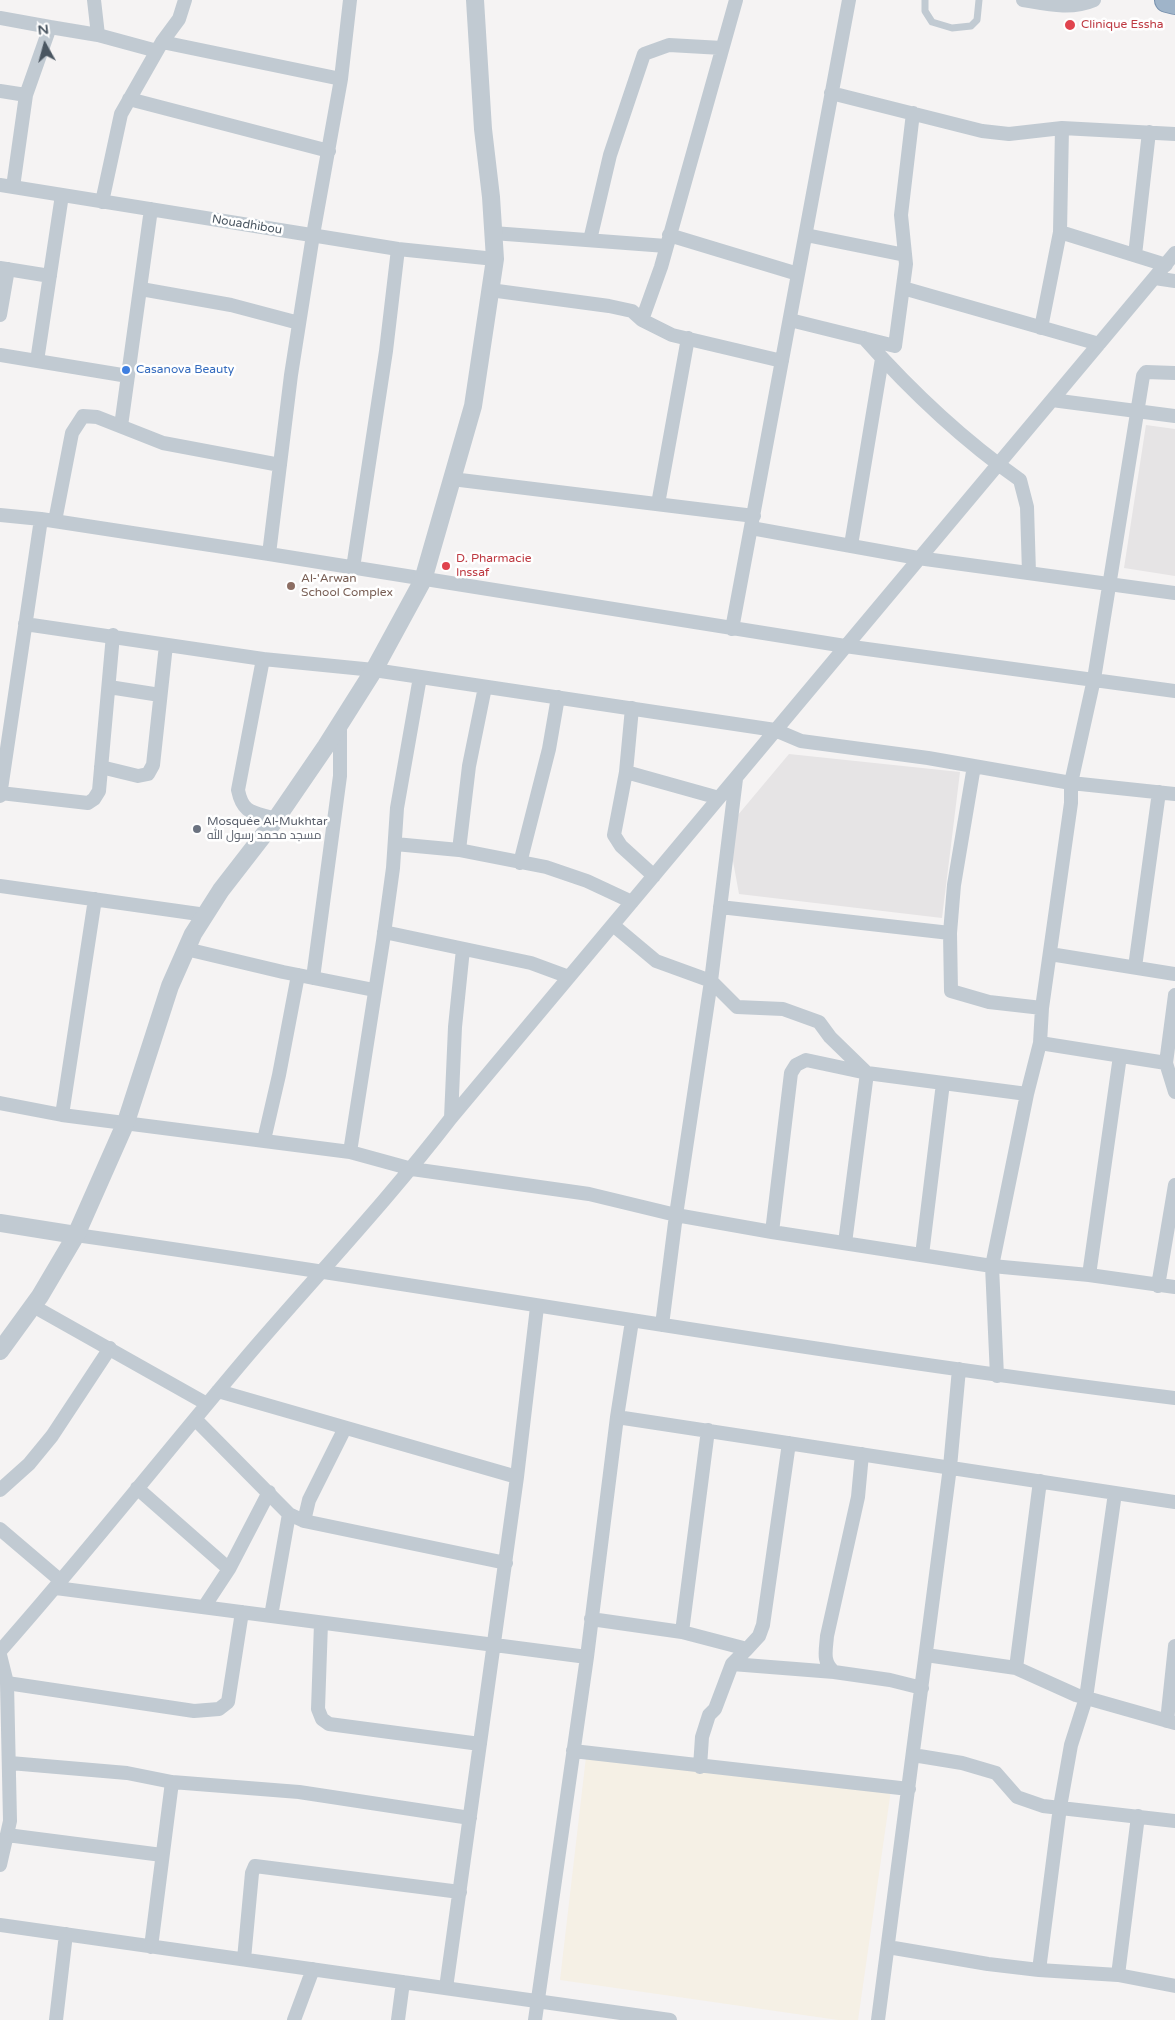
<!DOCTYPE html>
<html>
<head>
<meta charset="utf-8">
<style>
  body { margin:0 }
  #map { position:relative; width:1175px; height:2020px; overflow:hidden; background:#f5f3f3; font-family:"Varela Round",sans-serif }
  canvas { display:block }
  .north { position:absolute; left:20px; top:20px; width:50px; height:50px; -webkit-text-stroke:4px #fff; paint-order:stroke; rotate:353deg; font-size:14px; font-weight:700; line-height:20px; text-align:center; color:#4a5661 }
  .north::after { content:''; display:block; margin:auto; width:18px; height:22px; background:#4a5661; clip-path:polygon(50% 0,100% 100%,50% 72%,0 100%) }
</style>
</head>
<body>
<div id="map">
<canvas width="1175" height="2020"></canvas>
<div class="north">N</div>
</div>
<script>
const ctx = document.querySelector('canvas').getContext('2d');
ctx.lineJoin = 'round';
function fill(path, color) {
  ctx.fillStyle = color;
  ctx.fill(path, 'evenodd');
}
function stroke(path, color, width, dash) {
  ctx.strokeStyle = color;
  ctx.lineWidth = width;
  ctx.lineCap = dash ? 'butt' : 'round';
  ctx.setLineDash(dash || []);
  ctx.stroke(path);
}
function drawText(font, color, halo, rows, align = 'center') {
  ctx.font = font + ' "Varela Round",Cairo,sans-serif';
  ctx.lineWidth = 5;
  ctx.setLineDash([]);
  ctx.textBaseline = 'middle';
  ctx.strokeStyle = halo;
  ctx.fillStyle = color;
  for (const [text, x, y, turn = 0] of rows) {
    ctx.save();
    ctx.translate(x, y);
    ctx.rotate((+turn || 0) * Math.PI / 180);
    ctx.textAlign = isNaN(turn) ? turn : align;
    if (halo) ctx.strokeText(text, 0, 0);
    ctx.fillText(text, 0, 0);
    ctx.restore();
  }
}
fill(new Path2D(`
  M 1146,425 L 1175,429 L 1175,576 L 1124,568 Z
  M 789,754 L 960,772 L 942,918 L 739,894 L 727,828 Z`), '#e6e4e5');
fill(new Path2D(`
  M 586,1757 L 891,1790 L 858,2020 L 838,2020 L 560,1980 Z`), '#f5f0e5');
const trunk = new Path2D(`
  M 1167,0 L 1175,2`);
stroke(trunk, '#7690ad', 26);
stroke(new Path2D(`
  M 925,0 L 925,11 L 932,22 L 952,28 L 971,26 L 977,20 L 979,0`), '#c1cad2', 7);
stroke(new Path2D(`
  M 94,0 L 98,35
  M 736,0 L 661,267 L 642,320 L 672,335 L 782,361
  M 1023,0 C 1047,4 1071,10 1094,0
  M 0,18 L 50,27 L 26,95 L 13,187
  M 50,27 L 98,35 L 157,51
  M 162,42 L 341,79
  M 0,91 L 26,95
  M 831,93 L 982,131 L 1009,134 L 1062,128 L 1175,134
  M 129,99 L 329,151
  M 1062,128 L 1060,232 L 1166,265
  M 0,185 L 398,249 L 495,259
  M 102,202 L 121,114 L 162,42 L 179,19 L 185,0
  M 493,233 L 666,246
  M 669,235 L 798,274
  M 806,235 L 905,255
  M 590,240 L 610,155 L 644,54 L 669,45 L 722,48
  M 1135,255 L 1149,132
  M 0,268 L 50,276
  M 1155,278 L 1175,281
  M 903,288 L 1099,344
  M 141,289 L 231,305 L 299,323
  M 490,290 L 609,306 L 632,311 L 642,320
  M 0,315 L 8,269
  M 790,320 L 895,346 L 906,264 L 901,215 L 913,113
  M 1041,328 L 1060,232
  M 864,338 C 910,390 963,440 1020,480 L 1027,507 L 1029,573
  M 0,355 L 128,376
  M 37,361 L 62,195
  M 1052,400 L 1175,416
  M 121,426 L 151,209
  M 452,479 L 754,516
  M 658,504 L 688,338
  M 0,515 L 41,519 L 269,554 L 845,646 L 1175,691
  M 55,521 L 72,433 L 83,416 L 97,417 L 163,443 L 280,465
  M 751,528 L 918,558 L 1175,593
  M 851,545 L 882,359
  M 269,554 L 291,375 L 313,235 L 341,79 L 350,0
  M 353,568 L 386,351 L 398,249
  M 25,624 L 263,659 L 374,670 L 775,730 L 801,741 L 928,758 L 1071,783 L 1094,679 L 1143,376 L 1146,372 L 1175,373
  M 732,629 L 849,0
  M 263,659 L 238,790 C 243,815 254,812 276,819
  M 109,687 L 160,695
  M 632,708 L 626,772 L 614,835 L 621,846 L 654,876
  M 974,766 L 954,885 L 950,933 L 951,991 L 989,1002 L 1042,1008
  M 101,767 L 138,776 L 148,774 L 153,765 L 166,645
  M 626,772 L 719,798
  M 0,793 L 88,803 L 94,799 L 99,791 L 113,635
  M 0,796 L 41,519
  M 395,844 L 459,850 L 469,766 L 485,687
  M 459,850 L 546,867 L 587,881 L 632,902
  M 520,863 L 549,749 L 558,697
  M 0,886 L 206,915
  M 720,907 L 950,933
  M 613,925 L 656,961 L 711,981 L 737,1007 L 783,1009 L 819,1022 L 830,1037 L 867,1073 L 845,1243
  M 384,932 L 531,963 L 569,977
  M 186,949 L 283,972 L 374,990
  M 1050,954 L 1175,974
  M 1135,967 L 1159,792
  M 313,978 L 340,776 L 340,725
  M 1040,1043 L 1166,1063 L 1175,1092
  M 1166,1063 L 1175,995
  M 0,1103 L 62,1115 L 350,1152 L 412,1169 L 589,1194 L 676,1215 L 772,1232 L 992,1266 L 1089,1275 L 1175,1287
  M 62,1115 L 95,899
  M 451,1118 L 455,1027 L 463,949
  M 264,1140 L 279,1075 L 298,975
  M 350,1152 L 383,941 L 393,868 L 397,808 L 420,677
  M 772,1232 L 791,1073 L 796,1065 L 806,1060 L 867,1073 L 1027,1094
  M 76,1235 C 443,1287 807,1353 1175,1398
  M 922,1255 L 943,1083
  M 1089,1275 L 1120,1056
  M 1158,1286 L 1175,1185
  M 33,1306 L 207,1404
  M 662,1325 L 676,1215 L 711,981 L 736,779
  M 997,1376 L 992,1266 L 1027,1094 L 1040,1043 L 1042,1008 L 1071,803 L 1071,783 L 1175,794
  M 218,1391 L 517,1477
  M 617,1417 L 1175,1502
  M 195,1419 L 289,1514 L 304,1521 L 506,1563
  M 862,1454 L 858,1497 L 827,1636 C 826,1650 822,1662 834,1672 L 890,1680 L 922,1688
  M 137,1488 L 229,1569
  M 0,1490 L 29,1464 L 52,1436 L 110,1348
  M 304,1521 L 309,1500 L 345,1428
  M 0,1529 L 61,1581
  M 56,1588 L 587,1657
  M 204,1607 L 229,1569 L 269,1492
  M 271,1616 L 289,1514
  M 591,1619 L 682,1632 L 747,1649 L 759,1636 L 763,1625 L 789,1443
  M 321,1623 L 318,1709 L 322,1719 L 329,1724 L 480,1744
  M 682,1632 L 708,1430
  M 0,1651 C 86,1554 166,1452 250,1353 C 317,1275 388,1200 451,1118 L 1175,253
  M 0,1655 L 7,1683 L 10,1821 L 0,1865
  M 926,1655 L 1016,1668 L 1076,1695 L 1175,1723
  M 732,1664 L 834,1672
  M 1016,1668 L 1040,1481
  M 7,1683 L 194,1711 L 219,1709 L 228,1702 L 242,1612
  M 1167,1721 L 1175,1646
  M 573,1751 L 909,1789
  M 913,1755 L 962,1763 L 996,1773 L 1017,1797 L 1043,1806 L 1175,1821
  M 10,1763 L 127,1773 L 172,1782 L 299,1792 L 470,1818
  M 700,1767 L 702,1737 L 709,1715 L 715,1709 L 732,1664 L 747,1649
  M 7,1835 L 162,1855
  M 0,1925 L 670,2020
  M 151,1947 L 172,1782
  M 888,1947 L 988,1964 L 1039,1970 L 1118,1975 L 1175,1986
  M 244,1959 L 252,1873 L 255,1866 L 460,1892
  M 1039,1970 L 1060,1807 L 1071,1745 L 1086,1698 L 1115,1493
  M 1118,1975 L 1138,1816
  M 446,1988 L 517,1477 L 537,1307
  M 56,2020 L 66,1934
  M 294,2020 L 313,1969
  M 398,2020 L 403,1982
  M 535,2020 L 587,1657 L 617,1417 L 632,1321
  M 878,2020 L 950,1467 L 959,1369`), '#c1cad2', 14);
stroke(new Path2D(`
  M 0,1223 L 76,1235
  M 0,1351 L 40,1296 L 76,1235 L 126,1122 L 170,986 L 193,934 L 221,890 L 276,819 L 326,746 L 374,670 L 423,580 L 473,406 L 495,259 L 491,197 L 483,129 L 475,0`), '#c1cad2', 18);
stroke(trunk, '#9fb4c9', 24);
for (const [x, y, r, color] of [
  [1070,25,6,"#e0444e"],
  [126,370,5,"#3f7fe0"],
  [446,566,5,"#e0444e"],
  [291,586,5,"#8d6e63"],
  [197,829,5,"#6b7280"]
]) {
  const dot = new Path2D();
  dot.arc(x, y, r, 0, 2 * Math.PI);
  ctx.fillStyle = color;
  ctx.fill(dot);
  stroke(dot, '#fff', 2);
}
drawText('12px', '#be3a42', '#fff', [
  ["Clinique Essha",1081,25],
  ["D. Pharmacie",456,559],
  ["Inssaf",456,573]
], 'left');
drawText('12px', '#4a5661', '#fff', [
  ["Nouadhibou",247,225,9]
]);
drawText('12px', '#366cbe', '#fff', [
  ["Casanova Beauty",136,370]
], 'left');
drawText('12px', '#785e54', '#fff', [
  ["Al-'Arwan",301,579],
  ["School Complex",301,593]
], 'left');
drawText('12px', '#5b616d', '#fff', [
  ["Mosquée Al-Mukhtar",207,822],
  ["مسجد محمد رسول الله",207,836]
], 'left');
</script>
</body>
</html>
